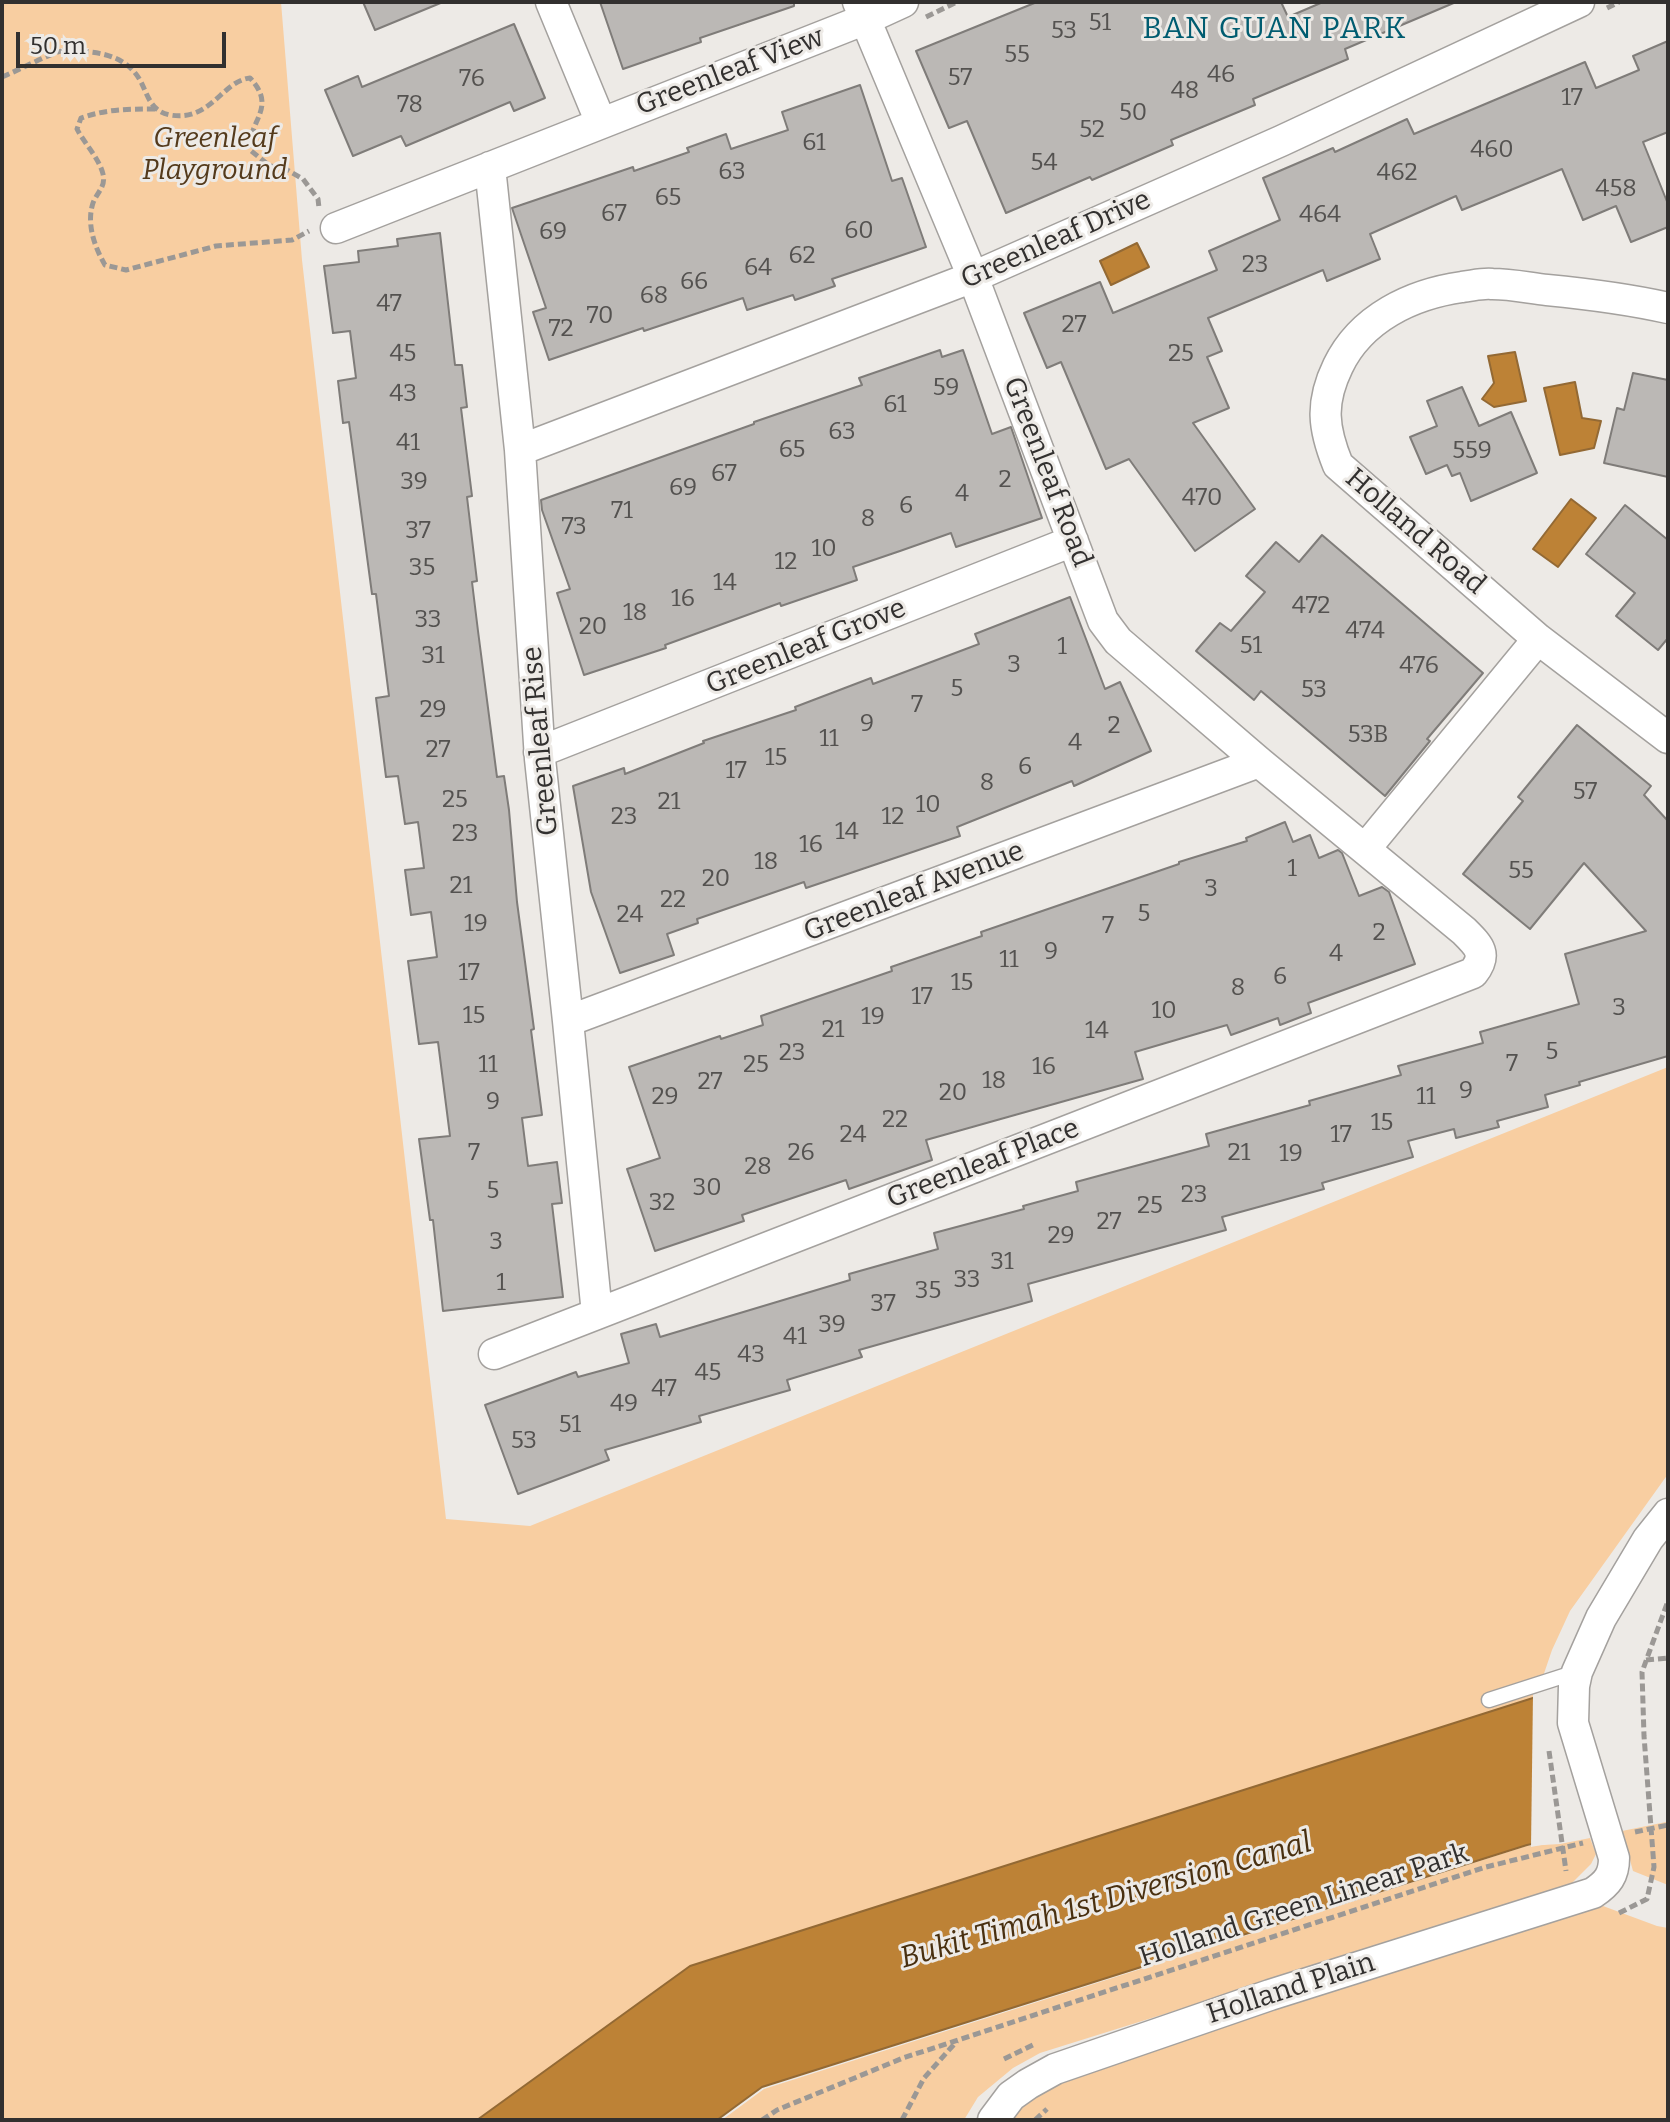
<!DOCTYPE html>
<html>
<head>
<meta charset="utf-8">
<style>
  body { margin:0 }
  #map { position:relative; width:1670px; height:2122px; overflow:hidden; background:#edeae6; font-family:Bitter,serif }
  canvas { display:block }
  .frame { position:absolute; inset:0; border:4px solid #32302f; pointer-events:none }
  .scale { position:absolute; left:16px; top:32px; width:210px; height:36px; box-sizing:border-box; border:4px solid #32302f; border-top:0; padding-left:10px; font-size:24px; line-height:28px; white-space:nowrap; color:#32302f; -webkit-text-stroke:6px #edeae6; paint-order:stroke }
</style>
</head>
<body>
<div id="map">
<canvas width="1670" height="2122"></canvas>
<div class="frame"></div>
<div class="scale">50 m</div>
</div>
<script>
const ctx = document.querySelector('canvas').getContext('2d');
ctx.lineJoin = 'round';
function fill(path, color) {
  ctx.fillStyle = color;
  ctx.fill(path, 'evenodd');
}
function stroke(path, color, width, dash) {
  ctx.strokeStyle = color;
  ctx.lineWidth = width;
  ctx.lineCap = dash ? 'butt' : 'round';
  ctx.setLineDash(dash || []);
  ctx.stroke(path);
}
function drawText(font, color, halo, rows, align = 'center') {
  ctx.font = font + ' Bitter,serif';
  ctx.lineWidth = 6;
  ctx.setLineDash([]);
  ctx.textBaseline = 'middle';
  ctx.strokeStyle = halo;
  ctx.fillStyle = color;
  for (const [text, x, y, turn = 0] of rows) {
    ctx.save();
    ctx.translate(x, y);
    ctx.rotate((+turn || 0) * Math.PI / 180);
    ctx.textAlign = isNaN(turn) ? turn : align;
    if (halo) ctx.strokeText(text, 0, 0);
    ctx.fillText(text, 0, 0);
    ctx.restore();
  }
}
fill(new Path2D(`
  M 2,2 L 281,2 L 302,260 L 446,1519 L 530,1526 L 1668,1067 L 1668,1474 L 1570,1611 L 1552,1650 L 1536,1697 L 690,1966 L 477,2120 L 2,2120 Z
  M 1667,1818 L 1668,1818 L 1668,1885 L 1633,1871 L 1622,1831 L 1666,1822 Z
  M 1590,1838 L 1596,1854 L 1591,1864 L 1567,1888 L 1040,2053 L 1013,2068 L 978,2097 L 964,2120 L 722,2120 L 764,2089 L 1527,1846 L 1560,1844 Z
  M 1603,1906 L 1657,1926 L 1668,1928 L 1668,2120 L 1009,2120 L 1052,2075 Z`), '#f8cea1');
const water = new Path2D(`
  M 1137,243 L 1149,267 L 1111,285 L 1100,261 Z
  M 1515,352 L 1526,401 L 1494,407 L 1482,399 L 1494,383 L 1488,356 Z
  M 1575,382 L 1582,418 L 1601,421 L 1594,448 L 1560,455 L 1544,388 Z
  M 1571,499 L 1596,518 L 1558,567 L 1533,549 Z
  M 1668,1671 L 1668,1817 L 1527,1845 L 762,2087 L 717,2120 L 477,2120 L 690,1966 L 1536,1697 Z`);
fill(water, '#bd8236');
stroke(water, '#936934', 2);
fill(new Path2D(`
  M 1668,1667 L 1666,1821 L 1531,1847 L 1533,1694 Z`), '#edeae6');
const building = new Path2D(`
  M 363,2 L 443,2 L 375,30 Z
  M 600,2 L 794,2 L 794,6 L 700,38 L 701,42 L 623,69 Z
  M 1037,2 L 1281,2 L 1288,17 L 1323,2 L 1456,2 L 1345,49 L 1348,59 L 1253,99 L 1255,105 L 1171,140 L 1173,145 L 1092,180 L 1090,177 L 1006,213 L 967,121 L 949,128 L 916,51 Z
  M 514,24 L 545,98 L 514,111 L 510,102 L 406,146 L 401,136 L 353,156 L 325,90 L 358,76 L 362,87 Z
  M 1668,41 L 1668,132 L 1643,142 L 1668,204 L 1668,227 L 1631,242 L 1616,206 L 1583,220 L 1562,169 L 1462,210 L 1456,196 L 1370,234 L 1380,259 L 1327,281 L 1323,270 L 1208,318 L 1222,351 L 1207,357 L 1229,408 L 1193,423 L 1255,509 L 1195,551 L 1129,459 L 1106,469 L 1061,362 L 1047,368 L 1024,313 L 1100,282 L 1113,313 L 1217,270 L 1209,251 L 1280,220 L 1263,178 L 1333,148 L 1335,152 L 1407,119 L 1414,134 L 1585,62 L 1596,88 L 1639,70 L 1633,56 Z
  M 860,85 L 892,181 L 902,178 L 926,247 L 832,279 L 835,286 L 795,300 L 793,295 L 747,310 L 743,298 L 644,331 L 643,328 L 549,360 L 533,312 L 546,308 L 512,208 L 633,167 L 634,171 L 689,152 L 687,148 L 726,134 L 731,149 L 788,130 L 782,112 Z
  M 440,233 L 455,365 L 462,365 L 467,407 L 461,408 L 472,496 L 467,497 L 477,581 L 472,582 L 478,631 L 497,777 L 504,776 L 509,810 L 517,902 L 534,1029 L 531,1030 L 542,1115 L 522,1118 L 528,1166 L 557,1162 L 562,1203 L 552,1204 L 563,1297 L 443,1311 L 433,1220 L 430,1220 L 419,1139 L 450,1136 L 438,1042 L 419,1044 L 408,961 L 437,957 L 431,912 L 411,915 L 405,870 L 424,868 L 418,822 L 405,824 L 398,776 L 386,777 L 376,698 L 389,696 L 376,594 L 372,594 L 349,422 L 343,423 L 338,381 L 356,378 L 350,331 L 333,333 L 324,266 L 359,262 L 358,251 L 398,246 L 397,239 Z
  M 940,350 L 942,357 L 963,350 L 992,434 L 1011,427 L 1042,518 L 956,547 L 951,533 L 900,551 L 853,567 L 857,580 L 781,606 L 780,603 L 665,645 L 666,648 L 584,675 L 557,593 L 570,589 L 542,510 L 541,500 L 754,424 L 754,422 L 862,385 L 859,378 Z
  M 1633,373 L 1668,380 L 1668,477 L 1604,463 L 1617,408 L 1624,410 Z
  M 1462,387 L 1479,426 L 1511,412 L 1537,473 L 1471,501 L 1460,473 L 1452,476 L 1447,465 L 1426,474 L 1410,437 L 1437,426 L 1427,401 Z
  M 1625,505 L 1668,540 L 1668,638 L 1658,650 L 1616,616 L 1635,593 L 1586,554 Z
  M 1322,535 L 1483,673 L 1427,739 L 1430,741 L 1385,796 L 1261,691 L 1254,700 L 1196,651 L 1220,623 L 1231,631 L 1265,592 L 1246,576 L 1276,542 L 1299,562 Z
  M 1070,597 L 1105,689 L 1120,682 L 1151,751 L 1074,786 L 1072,781 L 957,827 L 960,836 L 806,888 L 804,882 L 697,919 L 698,923 L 667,934 L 674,955 L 620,973 L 591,892 L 573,786 L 624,768 L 625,774 L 704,743 L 703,741 L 796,710 L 795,707 L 871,678 L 873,684 L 979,644 L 975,634 Z
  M 1577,725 L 1651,786 L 1644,795 L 1668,821 L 1668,1056 L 1579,1082 L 1580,1085 L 1545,1095 L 1548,1107 L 1497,1121 L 1499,1127 L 1456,1138 L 1454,1129 L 1408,1141 L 1413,1157 L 1322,1183 L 1324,1189 L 1222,1217 L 1226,1230 L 1028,1284 L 1032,1301 L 859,1350 L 862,1357 L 787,1380 L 790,1390 L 699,1416 L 701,1422 L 605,1450 L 609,1460 L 518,1494 L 485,1405 L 576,1372 L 578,1377 L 629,1363 L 621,1334 L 656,1324 L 660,1337 L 850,1280 L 849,1274 L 938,1249 L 934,1233 L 1024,1209 L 1023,1206 L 1078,1191 L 1076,1182 L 1209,1146 L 1206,1134 L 1310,1105 L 1309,1101 L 1401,1075 L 1398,1066 L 1483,1043 L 1480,1032 L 1579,1004 L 1565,954 L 1646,931 L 1584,863 L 1530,929 L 1463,874 L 1523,801 L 1518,797 Z
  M 1285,822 L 1293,842 L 1310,835 L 1319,858 L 1338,850 L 1342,853 L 1359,896 L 1382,887 L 1389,892 L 1415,964 L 1308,1003 L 1311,1013 L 1280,1025 L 1278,1018 L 1231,1035 L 1227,1025 L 1135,1052 L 1143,1079 L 926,1140 L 932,1160 L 849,1189 L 846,1180 L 742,1215 L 744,1221 L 655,1251 L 627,1169 L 660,1158 L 629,1067 L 720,1036 L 721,1039 L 763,1025 L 761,1016 L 892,971 L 891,967 L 982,936 L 981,932 L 1179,864 L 1179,862 L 1247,841 L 1246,838 Z`);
fill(building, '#bbb8b5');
stroke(building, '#7f7c79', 2);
const lane = new Path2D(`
  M 1489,1700 L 1576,1672`);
const street = new Path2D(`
  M 551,2 L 601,123
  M 490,167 L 520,450 L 540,759 L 568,1021 L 597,1314
  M 336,228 L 866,19 L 903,2
  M 1668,308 C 1628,299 1588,294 1547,290 C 1529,288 1511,284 1492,284 C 1482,283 1472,286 1462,287 C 1412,294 1361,318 1338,366 C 1320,403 1323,428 1338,465 L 1538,639 L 1668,738
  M 520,450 L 973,277 L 1281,141 L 1579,2
  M 539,752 L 1073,541
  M 1365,849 L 1538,639
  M 568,1021 L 1259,762
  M 494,1354 L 1473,973 C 1488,954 1479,946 1464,931 L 1259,762 L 1118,641 L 1103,621 L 973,277 L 858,2
  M 993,2120 L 1011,2096 L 1028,2084 L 1055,2069 L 1270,1995 L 1593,1893 C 1608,1883 1614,1875 1614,1858 L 1573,1723 L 1574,1686 L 1577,1672 L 1601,1618 L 1648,1539 L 1668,1514`);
stroke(lane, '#a4a19e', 17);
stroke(street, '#a4a19e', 33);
stroke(new Path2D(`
  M 1607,8 L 1619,2
  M 926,17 L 957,2
  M 2,77 C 21,69 39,59 58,52 C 64,50 70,51 76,51 C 101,52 126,56 140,80 C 148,95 150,111 170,115 C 211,122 222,81 250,78 C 278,108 248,120 250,150 L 270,166 L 284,168 L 303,179 L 318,199 L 319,208
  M 155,109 C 129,109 106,109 81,118 L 77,129 C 84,143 99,158 103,174 C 106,187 97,192 93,203 C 86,224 95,248 105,265 L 126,270 L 216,246 L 292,240 L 309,231
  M 1646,1660 L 1668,1658
  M 1549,1751 L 1566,1871
  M 1635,1832 L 1668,1825
  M 1619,1913 L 1647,1899 L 1654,1867 L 1644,1736 L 1642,1672 L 1668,1601
  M 1004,2059 L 1035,2044
  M 762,2120 L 777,2110 L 903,2058 L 1486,1867 L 1583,1843
  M 902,2120 L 924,2078 L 957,2041
  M 1035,2120 L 1047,2109`), '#9b9895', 5, [8, 4]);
stroke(lane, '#fff', 14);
stroke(street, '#fff', 30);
drawText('24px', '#545250', null, [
  ["51",1100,23],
  ["53",1064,31],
  ["55",1017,55],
  ["46",1221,75],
  ["57",960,78],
  ["76",472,79],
  ["48",1185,91],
  ["17",1572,98],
  ["78",410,105],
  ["50",1133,113],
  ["52",1092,130],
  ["61",814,143],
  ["460",1492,150],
  ["54",1044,163],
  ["63",732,172],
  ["462",1397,173],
  ["458",1616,189],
  ["65",668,198],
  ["67",614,214],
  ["464",1320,215],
  ["60",859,231],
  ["69",553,232],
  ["62",802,256],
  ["23",1255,265],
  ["64",758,268],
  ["66",694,282],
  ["68",654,296],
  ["47",389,304],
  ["70",600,316],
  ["27",1074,325],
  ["72",561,329],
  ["45",403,354],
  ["25",1181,354],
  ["59",946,388],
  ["43",403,394],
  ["61",895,405],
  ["63",842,432],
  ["41",408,443],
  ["65",792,450],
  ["559",1472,451],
  ["67",724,474],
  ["2",1005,480],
  ["39",414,482],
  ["69",683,488],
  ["4",962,494],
  ["470",1202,498],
  ["6",906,506],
  ["71",622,511],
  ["8",868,519],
  ["73",574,527],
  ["37",418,531],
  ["10",824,549],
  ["12",786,562],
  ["35",422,568],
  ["14",725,583],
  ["16",683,599],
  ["472",1311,606],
  ["18",635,613],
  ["33",428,620],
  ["20",593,627],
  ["474",1365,631],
  ["51",1251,646],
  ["1",1062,647],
  ["31",433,656],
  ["3",1014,665],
  ["476",1419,666],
  ["5",957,689],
  ["53",1314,690],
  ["7",917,705],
  ["29",433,710],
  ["9",867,724],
  ["2",1114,726],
  ["53B",1368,735],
  ["11",829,739],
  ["4",1075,743],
  ["27",438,750],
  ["15",776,758],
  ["6",1025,767],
  ["17",736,771],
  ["8",987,783],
  ["57",1585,792],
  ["25",455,800],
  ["21",669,802],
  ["10",928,805],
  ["23",624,817],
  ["12",893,817],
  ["14",847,832],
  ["23",465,834],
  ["16",811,845],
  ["18",766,862],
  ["1",1292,869],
  ["55",1521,871],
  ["20",716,879],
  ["21",461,886],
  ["3",1211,889],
  ["22",673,900],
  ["5",1144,914],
  ["24",630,915],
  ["19",476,924],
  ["7",1108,926],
  ["2",1379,933],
  ["9",1051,952],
  ["4",1336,954],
  ["11",1009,960],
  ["17",469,973],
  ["6",1280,977],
  ["15",962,983],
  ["8",1238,988],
  ["17",922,997],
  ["3",1619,1008],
  ["10",1164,1011],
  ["15",474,1016],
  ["19",873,1017],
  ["21",833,1030],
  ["14",1097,1031],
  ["5",1552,1052],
  ["23",792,1053],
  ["7",1512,1064],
  ["11",488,1065],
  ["25",756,1065],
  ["16",1044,1067],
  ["18",994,1081],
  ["27",710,1082],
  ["9",1466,1091],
  ["20",953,1093],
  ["29",665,1097],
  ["11",1426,1097],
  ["9",493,1102],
  ["22",895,1120],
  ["15",1382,1123],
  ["24",853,1135],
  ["17",1341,1135],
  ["7",474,1153],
  ["26",801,1153],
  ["21",1239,1153],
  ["19",1291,1154],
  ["28",758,1167],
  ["30",707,1188],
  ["5",493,1191],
  ["23",1194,1195],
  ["32",662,1203],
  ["25",1150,1206],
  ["27",1109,1222],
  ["29",1061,1236],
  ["3",496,1242],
  ["31",1002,1262],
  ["33",967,1280],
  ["1",501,1283],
  ["35",928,1291],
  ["37",883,1304],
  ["39",832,1325],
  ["41",795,1337],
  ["43",751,1355],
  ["45",708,1373],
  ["47",664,1389],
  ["49",624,1404],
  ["51",570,1425],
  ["53",524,1441]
]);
drawText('28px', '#32302f', '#edeae6', [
  ["Greenleaf View",730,72,-21],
  ["Greenleaf Drive",1056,240,-24],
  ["Greenleaf Road",1047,472,69],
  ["Holland Road",1415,532,41],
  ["Greenleaf Grove",806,647,-22],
  ["Greenleaf Rise",541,741,-95],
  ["Greenleaf Avenue",914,892,-21],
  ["Greenleaf Place",983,1164,-21],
  ["Holland Green Linear Park",1304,1906,-18],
  ["Holland Plain",1291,1989,-18]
]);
drawText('italic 28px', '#543a1b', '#edeae6', [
  ["Greenleaf",215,139],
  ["Playground",215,171]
]);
ctx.letterSpacing = '2px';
drawText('30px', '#005c70', '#edeae6', [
  ["BAN GUAN PARK",1275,30]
]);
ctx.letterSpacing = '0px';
drawText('italic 30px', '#493010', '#edeae6', [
  ["Bukit Timah 1st Diversion Canal",1106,1901,-16]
]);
</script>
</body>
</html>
